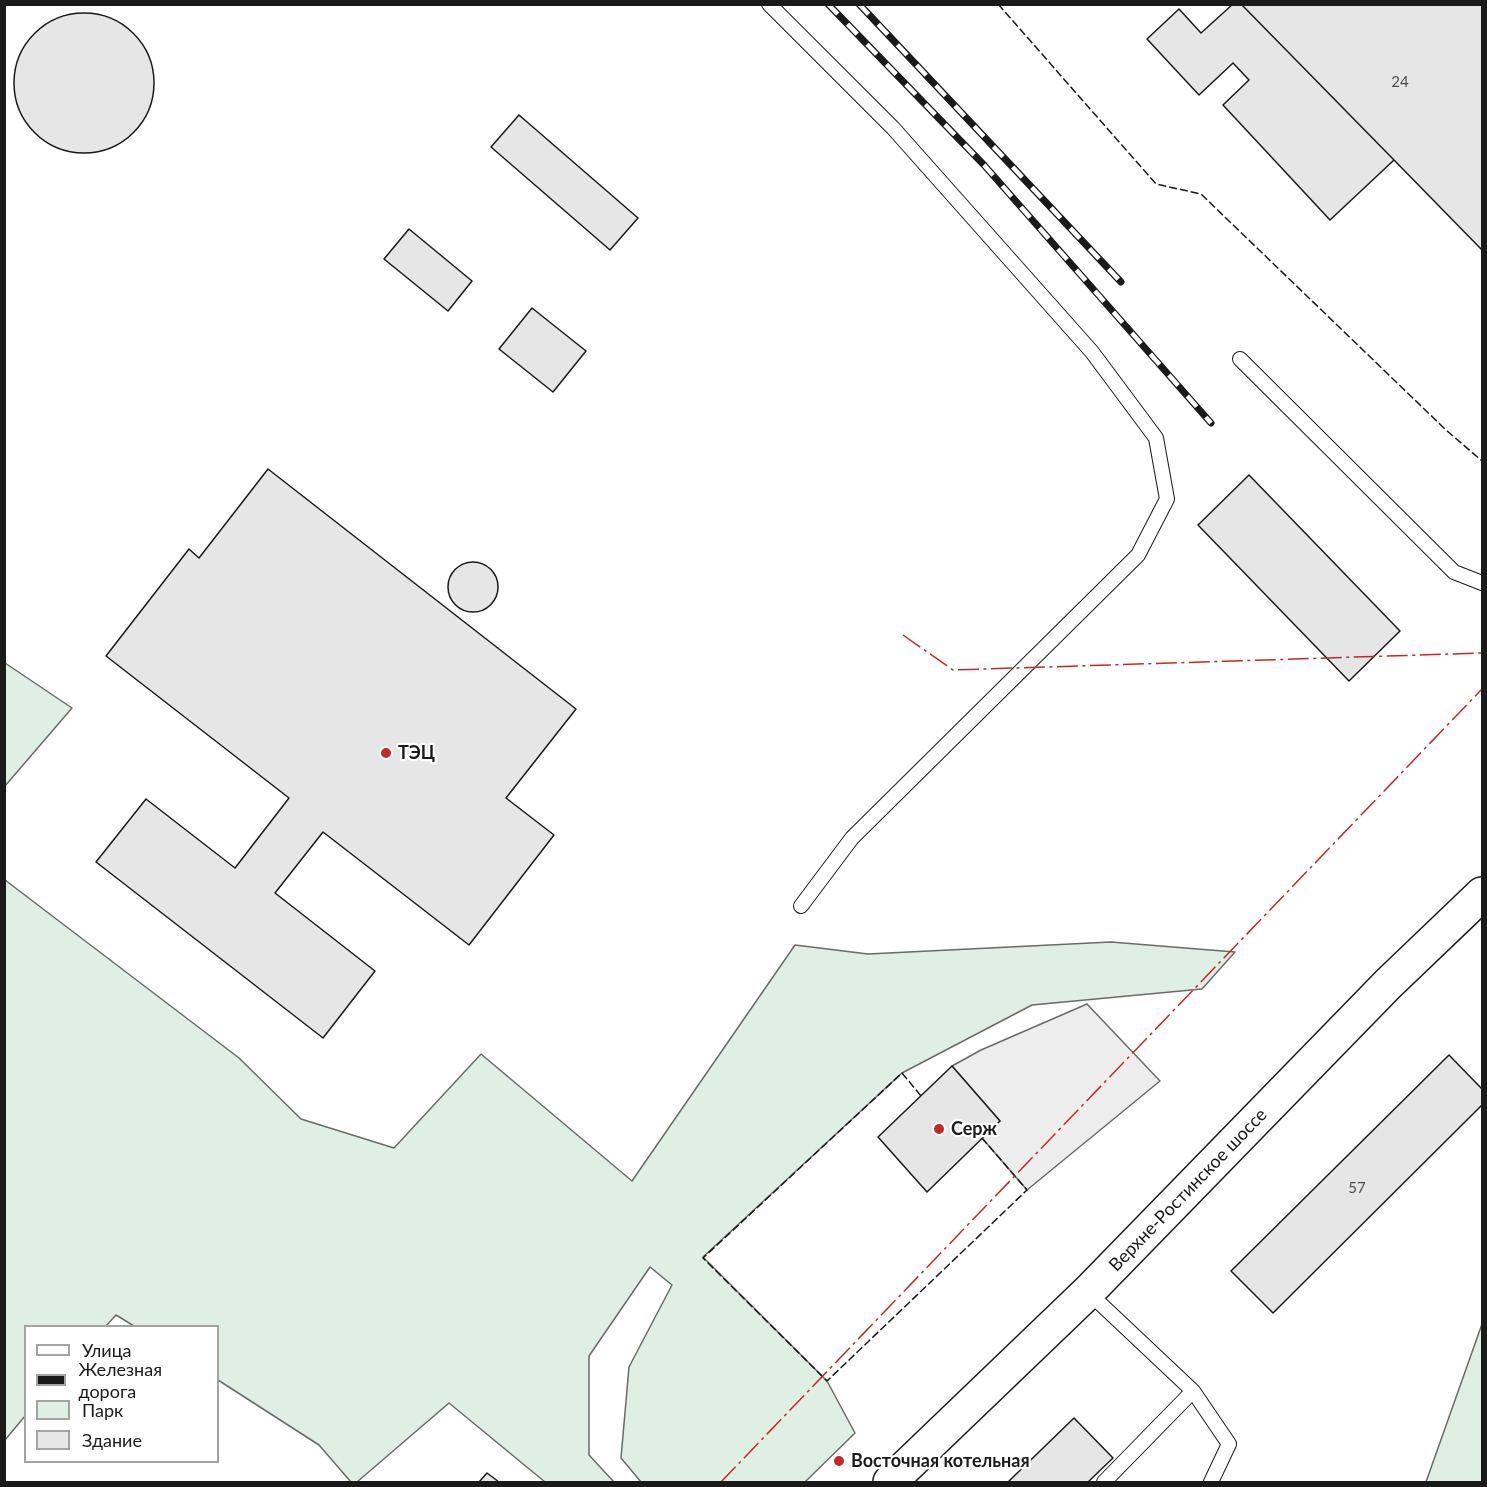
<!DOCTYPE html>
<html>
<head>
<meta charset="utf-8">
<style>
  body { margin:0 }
  #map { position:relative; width:1487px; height:1487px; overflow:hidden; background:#fff; font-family:Lato,sans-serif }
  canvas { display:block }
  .frame { position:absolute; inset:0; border:6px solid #1a1a1a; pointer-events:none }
  .legend { position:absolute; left:24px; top:1325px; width:195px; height:138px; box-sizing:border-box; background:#fff; border:2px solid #a3a3a3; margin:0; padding:8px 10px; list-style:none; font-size:18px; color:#1a1a1a }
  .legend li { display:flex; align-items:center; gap:12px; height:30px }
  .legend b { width:30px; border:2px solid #a3a3a3 }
</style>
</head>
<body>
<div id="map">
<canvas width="1487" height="1487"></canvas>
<div class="frame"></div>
<ul class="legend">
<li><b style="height:8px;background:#fff"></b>Улица</li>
<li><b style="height:8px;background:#1a1a1a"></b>Железная дорога</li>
<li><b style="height:16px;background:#e0efe3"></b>Парк</li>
<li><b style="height:16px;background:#e6e6e6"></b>Здание</li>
</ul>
</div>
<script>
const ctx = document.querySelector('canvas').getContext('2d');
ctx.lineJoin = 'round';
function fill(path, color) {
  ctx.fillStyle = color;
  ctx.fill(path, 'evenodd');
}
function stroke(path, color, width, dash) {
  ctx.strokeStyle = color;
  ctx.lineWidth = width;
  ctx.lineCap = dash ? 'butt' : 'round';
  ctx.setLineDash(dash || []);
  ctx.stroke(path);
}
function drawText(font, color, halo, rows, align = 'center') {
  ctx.font = font + ' Lato,sans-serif';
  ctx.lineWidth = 4.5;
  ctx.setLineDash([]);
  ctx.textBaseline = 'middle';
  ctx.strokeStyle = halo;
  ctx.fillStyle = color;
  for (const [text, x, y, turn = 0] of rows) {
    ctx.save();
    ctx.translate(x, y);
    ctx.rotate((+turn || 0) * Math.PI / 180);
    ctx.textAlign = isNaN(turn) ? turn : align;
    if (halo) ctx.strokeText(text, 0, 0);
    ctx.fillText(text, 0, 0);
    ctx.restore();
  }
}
const green = new Path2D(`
  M 5,663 L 72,708 L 5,786 Z
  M 5,880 L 239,1058 L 301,1119 L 394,1148 L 481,1054 L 632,1181 L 795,945 L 868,954 L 1111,942 L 1235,952 L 1202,989 L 1032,1005 L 902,1073 L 703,1257 L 827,1381 L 855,1433 L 805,1482 L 641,1482 L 621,1458 L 629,1367 L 672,1285 L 650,1267 L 589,1356 L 589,1455 L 614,1482 L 545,1482 L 449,1403 L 357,1482 L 351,1482 L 319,1445 L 218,1380 L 218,1326 L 134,1326 L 116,1315 L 106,1326 L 26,1326 L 25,1416 L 5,1440 Z
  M 1482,1324 L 1482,1482 L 1426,1482 Z`);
fill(green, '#e0efe3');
stroke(green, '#6a6a6a', 1.5);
const parking = new Path2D(`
  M 1087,1004 L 1160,1081 L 1027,1190 L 982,1138 L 1000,1121 L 952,1066 L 981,1050 Z`);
fill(parking, '#ededed');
stroke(parking, '#6a6a6a', 1.5);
const building = new Path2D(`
  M 1233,4 L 1241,4 L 1394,160 L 1330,220 L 1223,105 L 1249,80 L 1233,63 L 1199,95 L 1147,39 L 1179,9 L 1201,33 Z
  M 1241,4 L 1482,4 L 1482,250 L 1394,160 Z
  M14 83a70 70 0 1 1 140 0a70 70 0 1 1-140 0Z
  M 519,115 L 638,218 L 610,250 L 491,147 Z
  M 409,229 L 472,281 L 448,311 L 384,259 Z
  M 532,308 L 586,351 L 553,392 L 499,349 Z
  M 268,469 L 576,709 L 506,798 L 554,835 L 469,945 L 323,832 L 275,893 L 375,971 L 323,1038 L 96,862 L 146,799 L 235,868 L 289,798 L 106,656 L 189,549 L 199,558 Z
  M 1249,475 L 1400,631 L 1349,681 L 1198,525 Z
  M448 587a25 25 0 1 1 50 0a25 25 0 1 1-50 0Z
  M 1449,1055 L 1482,1089 L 1482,1105 L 1273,1313 L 1231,1271 Z
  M 952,1066 L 1000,1121 L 927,1192 L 878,1137 Z
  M 1074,1418 L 1113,1458 L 1088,1482 L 1008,1482 Z
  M 487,1473 L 499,1482 L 479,1482 Z`);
fill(building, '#e6e6e6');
stroke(building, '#1a1a1a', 1.5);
const lane = new Path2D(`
  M 769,4 L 893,128 L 1092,352 L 1156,438 L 1167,499 L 1138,555 L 852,838 L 801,906
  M 1240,359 L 1454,572 L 1482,583
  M 1088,1292 L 1193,1391 L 1229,1444 L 1211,1482
  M 1104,1482 L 1193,1391`);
const secondary = new Path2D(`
  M 890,1482 L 1088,1292 L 1388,984 L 1482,894`);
stroke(lane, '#1a1a1a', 16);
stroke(secondary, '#1a1a1a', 36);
stroke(lane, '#fff', 14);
stroke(secondary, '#fff', 33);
const rail = new Path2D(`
  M 828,4 L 984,165 L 1211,423
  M 859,4 L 1121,282`);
stroke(rail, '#1a1a1a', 7);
stroke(rail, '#fff', 4.5, [14]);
stroke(new Path2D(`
  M 998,4 L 1156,184 L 1201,194 L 1446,430 L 1482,461
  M 921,1096 L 902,1073 L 703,1258 L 827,1381 L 1027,1190 L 982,1138`), '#1a1a1a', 1.5, [8, 3]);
stroke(new Path2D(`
  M 903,635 L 953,670 L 1482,653
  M 721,1482 L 1482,689`), '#c62828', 1.5, [21, 4.5, 3, 4.5]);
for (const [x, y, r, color] of [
  [386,753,6,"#c62828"],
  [939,1129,6,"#c62828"],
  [839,1461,6,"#c62828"]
]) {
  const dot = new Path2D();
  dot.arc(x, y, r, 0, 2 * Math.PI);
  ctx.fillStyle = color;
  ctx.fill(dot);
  stroke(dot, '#fff', 2);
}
drawText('15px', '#4d4d4d', null, [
  ["24",1400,82],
  ["57",1357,1188]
]);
drawText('bold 18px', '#1a1a1a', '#fff', [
  ["ТЭЦ",398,753],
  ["Серж",951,1129],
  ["Восточная котельная",851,1461]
], 'left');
drawText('18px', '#1a1a1a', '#fff', [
  ["Верхне-Ростинское шоссе",1188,1190,-46]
]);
</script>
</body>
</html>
